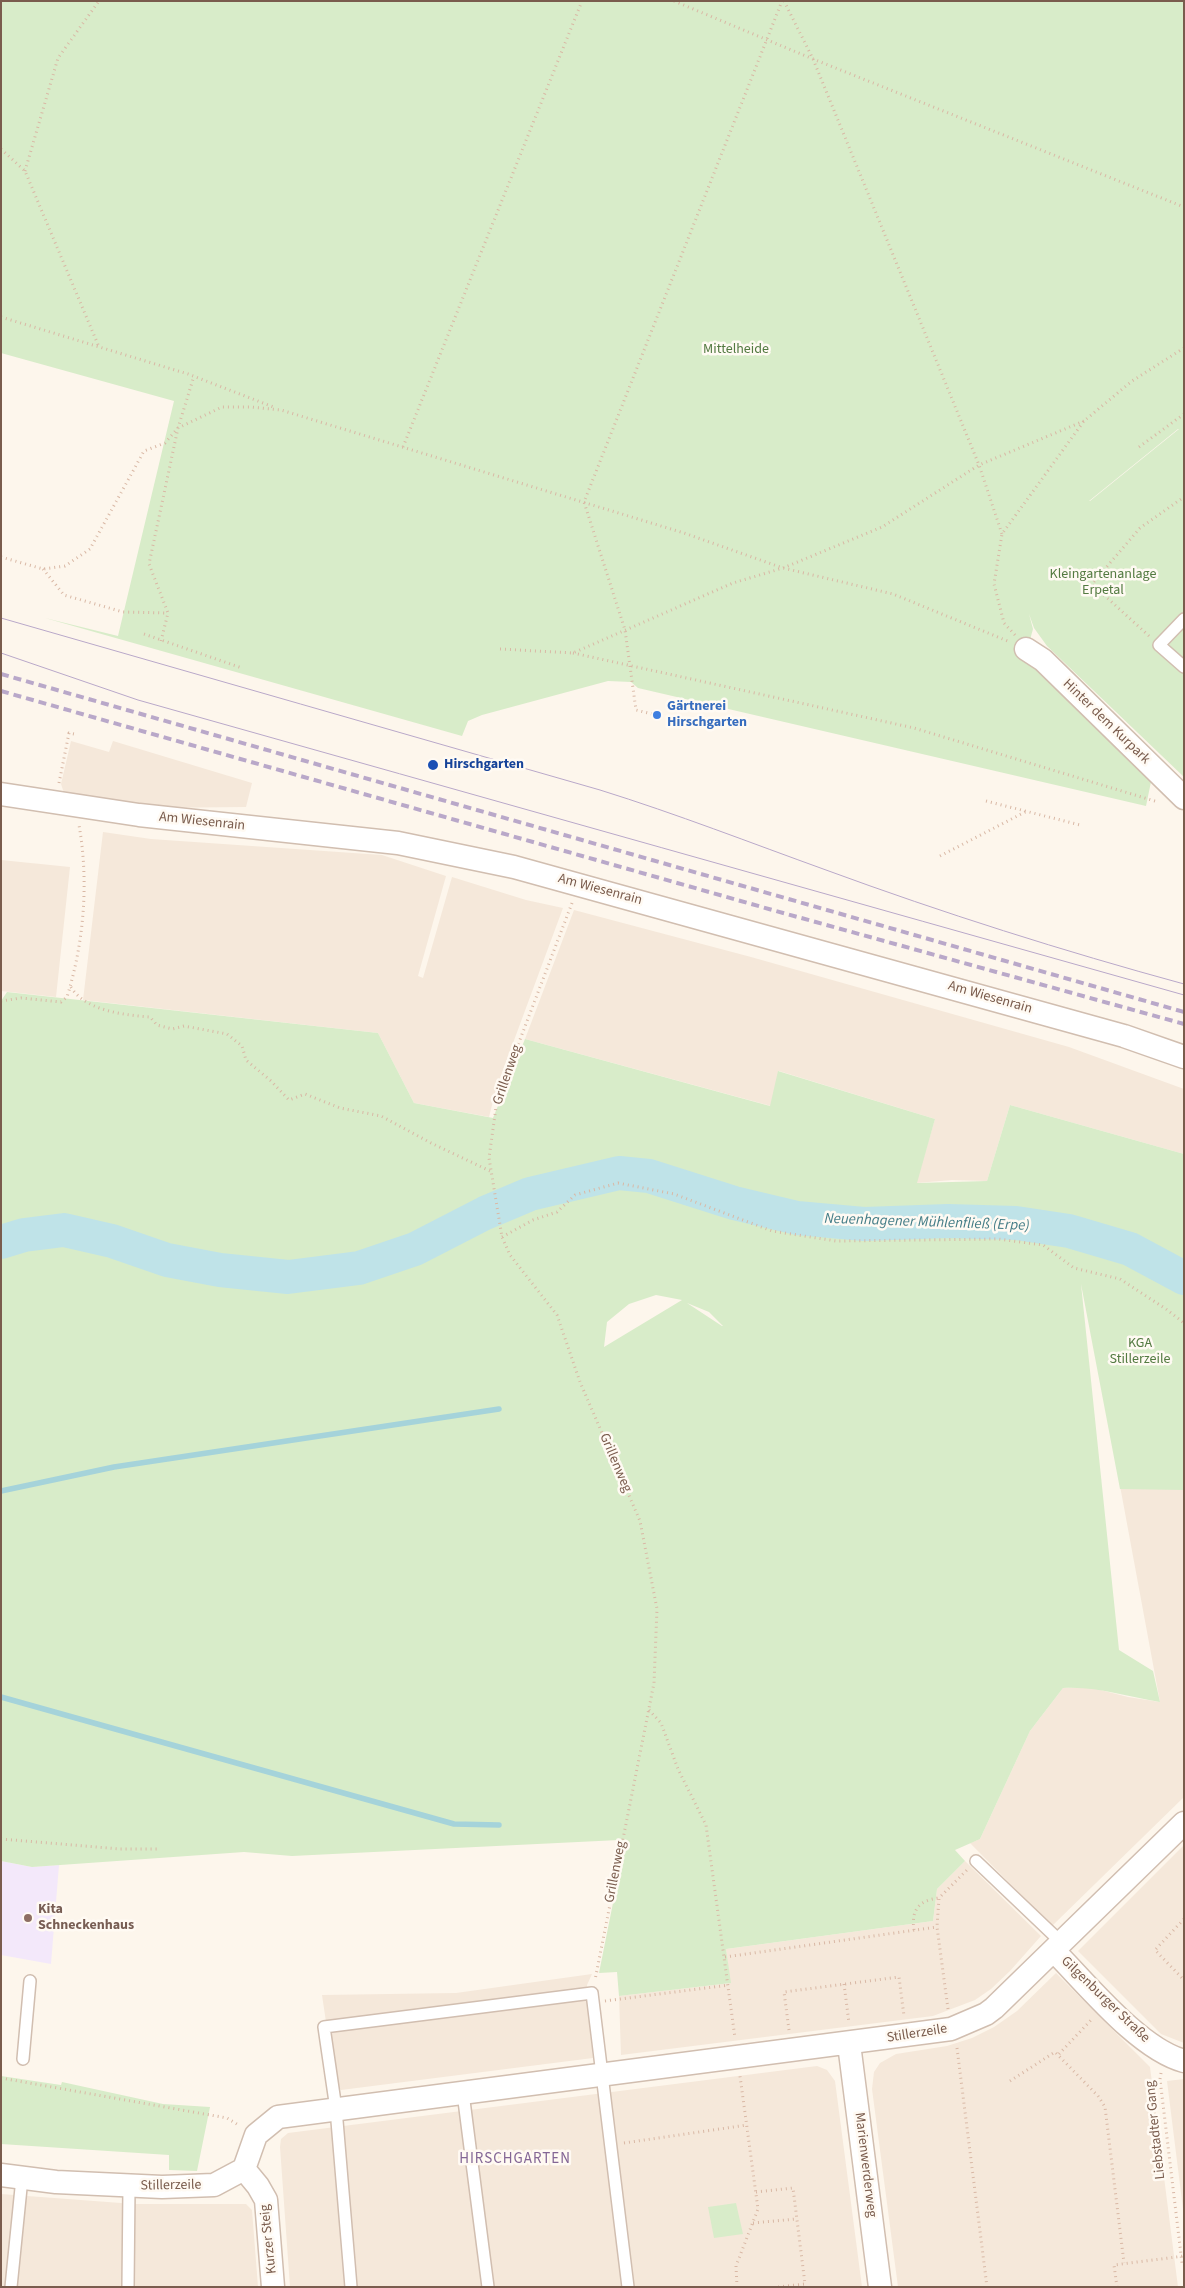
<!DOCTYPE html>
<html>
<head>
<meta charset="utf-8">
<style>
  body { margin:0 }
  #map { position:relative; width:1185px; height:2288px; overflow:hidden; background:#fdf6ec; font-family:"Source Sans 3",sans-serif }
  canvas { display:block }
  .frame { position:absolute; inset:0; border:2px solid #7a5c4d; pointer-events:none }
</style>
</head>
<body>
<div id="map">
<canvas width="1185" height="2288"></canvas>
<div class="frame"></div>
</div>
<script>
const ctx = document.querySelector('canvas').getContext('2d');
ctx.lineJoin = 'round';
function fill(path, color) {
  ctx.fillStyle = color;
  ctx.fill(path, 'evenodd');
}
function stroke(path, color, width, dash) {
  ctx.strokeStyle = color;
  ctx.lineWidth = width;
  ctx.lineCap = dash ? 'butt' : 'round';
  ctx.setLineDash(dash || []);
  ctx.stroke(path);
}
function drawText(font, color, halo, rows, align = 'center') {
  ctx.font = font + ' "Source Sans 3",sans-serif';
  ctx.lineWidth = 5;
  ctx.setLineDash([]);
  ctx.textBaseline = 'middle';
  ctx.strokeStyle = halo;
  ctx.fillStyle = color;
  for (const [text, x, y, turn = 0] of rows) {
    ctx.save();
    ctx.translate(x, y);
    ctx.rotate((+turn || 0) * Math.PI / 180);
    ctx.textAlign = isNaN(turn) ? turn : align;
    if (halo) ctx.strokeText(text, 0, 0);
    ctx.fillText(text, 0, 0);
    ctx.restore();
  }
}
fill(new Path2D(`
  M 71,741 L 109,752 L 113,741 L 252,783 L 246,807 L 144,808 L 64,793 L 61,784 Z
  M 103,832 L 151,839 L 382,855 L 446,876 L 418,976 L 423,978 L 452,877 L 526,900 L 563,908 L 496,1089 L 489,1117 L 414,1103 L 378,1033 L 83,1000 Z
  M 1,860 L 70,867 L 56,997 L 1,991 Z
  M 574,910 L 751,957 L 1069,1047 L 1184,1089 L 1184,1154 L 1010,1105 L 987,1181 L 952,1180 L 916,1183 L 935,1119 L 779,1071 L 771,1106 L 525,1039 Z
  M 1081,1275 L 1184,1330 L 1184,1797 L 1052,1926 L 970,1843 L 980,1839 L 1030,1731 L 1063,1688 L 1089,1687 L 1128,1697 L 1160,1702 Z
  M 1184,1845 L 1184,2043 L 1161,2034 L 1078,1951 Z
  M 965,1861 L 1041,1936 L 1010,1971 L 991,1989 L 975,2000 L 933,2016 L 621,2055 L 619,1996 L 730,1983 L 726,1949 L 933,1921 L 937,1889 Z
  M 1056,1973 L 1150,2067 L 1178,2287 L 898,2287 L 872,2089 L 874,2072 L 880,2063 L 896,2054 L 947,2046 L 972,2038 L 994,2027 L 1017,2011 Z
  M 592,1974 L 587,1985 L 587,1998 L 593,2058 L 341,2090 L 335,2083 L 322,1995 L 456,1993 Z
  M 817,2066 L 827,2070 L 835,2081 L 862,2287 L 290,2287 L 280,2147 L 281,2139 L 288,2133 Z
  M 1184,2079 L 1184,2217 L 1167,2081 Z
  M 1,2194 L 134,2204 L 246,2204 L 252,2210 L 258,2287 L 1,2287 Z`), '#f5e8da');
fill(new Path2D(`
  M 1,1861 L 32,1867 L 59,1865 L 51,1964 L 1,1955 Z`), '#f3e8fa');
fill(new Path2D(`
  M 1,1 L 1184,1 L 1184,777 L 1047,646 L 1034,628 L 1029,614 L 1033,629 L 1026,654 L 1152,777 L 1146,806 L 638,688 L 631,682 L 608,681 L 482,715 L 468,721 L 462,736 L 45,618 L 118,636 L 174,401 L 1,353 ZM 1179,429 L 1090,501 L 1089,501 L 1178,429 Z
  M 7,992 L 378,1033 L 414,1103 L 493,1118 L 525,1039 L 770,1106 L 778,1071 L 935,1119 L 917,1183 L 987,1181 L 1010,1105 L 1184,1154 L 1184,1490 L 1120,1489 L 1081,1284 L 1119,1650 L 1153,1671 L 1160,1702 C 1128,1697 1097,1686 1063,1688 L 1030,1731 L 980,1839 L 955,1850 L 965,1861 L 937,1889 L 933,1921 L 726,1949 L 731,1983 L 619,1996 L 617,1972 L 599,1973 L 625,1843 L 619,1840 L 292,1856 L 244,1852 L 32,1867 L 1,1861 L 1,1001 ZM 656,1295 L 682,1300 L 604,1347 L 607,1322 L 629,1304 ZM 687,1303 L 709,1312 L 723,1326 L 722,1326 Z
  M 1,2076 L 61,2085 L 62,2082 L 163,2104 L 210,2107 L 197,2171 L 169,2170 L 169,2155 L 1,2144 Z
  M 736,2203 L 743,2234 L 714,2238 L 708,2207 Z`), '#d8ecc9');
stroke(new Path2D(`
  M 1,1491 L 114,1467 L 499,1409
  M 1,1697 L 454,1824 L 499,1825`), '#a5d3da', 5.5);
stroke(new Path2D(`
  M 1,1242 L 24,1235 L 64,1230 L 112,1241 L 167,1260 L 220,1270 L 288,1277 L 359,1268 L 415,1249 L 485,1213 L 530,1194 L 619,1173 L 649,1176 L 734,1203 L 797,1218 L 864,1224 L 948,1221 L 1016,1223 L 1069,1231 L 1130,1249 L 1184,1278`), '#bfe3e8', 34);
const service = new Path2D(`
  M 1184,619 L 1159,645 L 1184,667
  M 976,1861 L 1062,1943
  M 23,2059 L 30,1981
  M 463,2093 L 488,2287
  M 11,2287 L 22,2178
  M 128,2287 L 129,2187
  M 351,2287 L 336,2109 L 324,2027 L 592,1993 L 628,2287`);
const minor = new Path2D(`
  M 1026,649 L 1043,660 L 1184,798
  M 1,794 L 139,815 L 398,843 L 514,867 L 1124,1036 L 1184,1057
  M 1054,1951 C 1087,1984 1139,2049 1184,2061
  M 849,2044 L 880,2287
  M 244,2169 L 258,2186 L 266,2200 L 273,2287
  M 1,2175 L 56,2182 L 162,2187 L 214,2185 L 244,2169 L 256,2135 L 278,2117 L 951,2029 L 986,2014 L 994,2008 L 1184,1823`);
stroke(service, '#d1beb0', 14);
stroke(minor, '#d1beb0', 25);
stroke(new Path2D(`
  M 674,1 L 813,59 L 1184,207
  M 784,1 L 813,59 L 979,465 L 1002,534
  M 1,149 L 25,171 L 99,347
  M 25,171 L 58,58 L 99,1
  M 1,317 L 188,374 L 276,408
  M 403,447 L 582,1
  M 1139,447 L 1184,414
  M 1,557 L 43,569 L 65,566 L 90,549 L 144,451 L 165,443 L 178,428 L 222,407 L 251,407 L 281,410 L 684,533 L 783,568 L 893,594 L 1010,642
  M 43,569 L 64,595 L 123,612 L 168,613
  M 144,634 L 242,668
  M 1015,635 L 1004,623 L 994,584 L 1002,534 L 1084,421 L 1132,381 L 1184,348
  M 1149,636 L 1092,584 L 1140,528 L 1184,497
  M 161,641 L 168,613 L 149,564 L 178,428 L 194,376
  M 500,649 L 573,653 L 733,583 L 783,568 L 882,527 L 979,465 L 1084,421
  M 573,653 L 914,728 L 1158,802
  M 652,714 L 636,710 L 625,630 L 584,502 L 782,1
  M 59,783 L 69,733 L 74,734
  M 986,801 L 1080,825
  M 940,856 L 1027,811
  M 572,903 L 497,1100 L 489,1158 L 502,1237 L 510,1255 L 557,1315 L 580,1382 L 640,1521 L 657,1609 L 654,1683 L 595,1980
  M 71,987 C 85,1011 125,1015 150,1017 L 157,1025 L 172,1029 L 184,1026 L 227,1034 L 242,1046 L 246,1060 L 271,1081 L 289,1100 L 305,1094 L 340,1108 L 381,1116 L 431,1143 L 490,1171
  M 1,1001 L 21,998 L 61,1002 L 67,997 C 84,942 89,882 79,825
  M 502,1237 L 533,1220 L 557,1212 L 575,1195 L 618,1183 L 674,1194 L 772,1231 L 836,1241 L 998,1239 L 1043,1245 L 1074,1268 L 1120,1279 L 1166,1309 L 1184,1323
  M 649,1710 L 661,1723 L 678,1769 L 706,1825 L 735,2038
  M 1,1839 L 120,1849 L 159,1849
  M 1184,1919 L 1155,1950 L 1184,1980
  M 914,1930 C 911,1910 919,1900 939,1898
  M 725,1957 L 937,1927
  M 844,1984 L 849,2023
  M 605,2001 L 729,1985
  M 948,2009 L 937,1927 L 939,1898 L 967,1870
  M 789,2030 L 784,1992 L 899,1977 L 904,2016
  M 957,2048 L 987,2287
  M 1059,2054 L 1092,2019
  M 1161,2073 L 1160,2079 L 1182,2263
  M 1,2078 L 227,2118 L 240,2126
  M 1010,2081 L 1055,2052 L 1098,2096 L 1105,2107 L 1124,2263
  M 624,2143 L 747,2125
  M 756,2192 L 793,2188 L 805,2284 L 778,2287
  M 753,2223 L 796,2219
  M 737,2287 L 736,2266 L 758,2209 L 740,2076
  M 1117,2287 L 1114,2265 L 1184,2256`), '#d9b8a5', 3, [1, 4]);
stroke(service, '#fff', 11);
stroke(minor, '#fff', 22);
stroke(new Path2D(`
  M 1,618 L 600,790 C 677,814 751,843 826,870 C 943,913 1063,951 1184,984
  M 1,653 L 138,700 L 1184,995`), '#b9a8c9', 1);
stroke(new Path2D(`
  M 1,674 L 1184,1012
  M 1,691 L 776,911 L 1184,1024`), '#b9a8c9', 4, [8, 5]);
for (const [x, y, r, color] of [
  [657,715,5,"#3f7fe0"],
  [433,765,6,"#1a4fb4"],
  [28,1918,5,"#8d6e63"]
]) {
  const dot = new Path2D();
  dot.arc(x, y, r, 0, 2 * Math.PI);
  ctx.fillStyle = color;
  ctx.fill(dot);
  stroke(dot, '#fffaf3', 2);
}
drawText('14px', '#537a41', '#fffaf3', [
  ["Mittelheide",736,350],
  ["Kleingartenanlage",1103,575],
  ["Erpetal",1103,591],
  ["KGA",1140,1344],
  ["Stillerzeile",1140,1360]
]);
drawText('bold 14px', '#366cbe', '#fffaf3', [
  ["Gärtnerei",667,707],
  ["Hirschgarten",667,723]
], 'left');
drawText('14px', '#7a5c4d', '#fffaf3', [
  ["Hinter dem Kurpark",1106,722,44],
  ["Am Wiesenrain",202,822,6],
  ["Am Wiesenrain",600,890,15],
  ["Am Wiesenrain",990,998,16],
  ["Grillenweg",508,1075,-71],
  ["Grillenweg",615,1463,67],
  ["Grillenweg",616,1872,-79],
  ["Gilgenburger Straße",1105,2000,44],
  ["Stillerzeile",917,2034,-9],
  ["Liebstadter Gang",1156,2130,-96],
  ["Marienwerderweg",865,2165,83],
  ["Stillerzeile",171,2186,-1],
  ["Kurzer Steig",269,2239,-96]
]);
drawText('bold 14px', '#164399', '#fffaf3', [
  ["Hirschgarten",444,765]
], 'left');
drawText('bold 14px', '#785e54', '#fffaf3', [
  ["Kita",38,1910],
  ["Schneckenhaus",38,1926]
], 'left');
drawText('italic 15px', '#437c86', '#fffaf3', [
  ["Neuenhagener Mühlenfließ (Erpe)",927,1223,2]
]);
ctx.letterSpacing = '1px';
drawText('15px', '#846695', '#fffaf3', [
  ["HIRSCHGARTEN",515,2160]
]);
ctx.letterSpacing = '0px';
</script>
</body>
</html>
